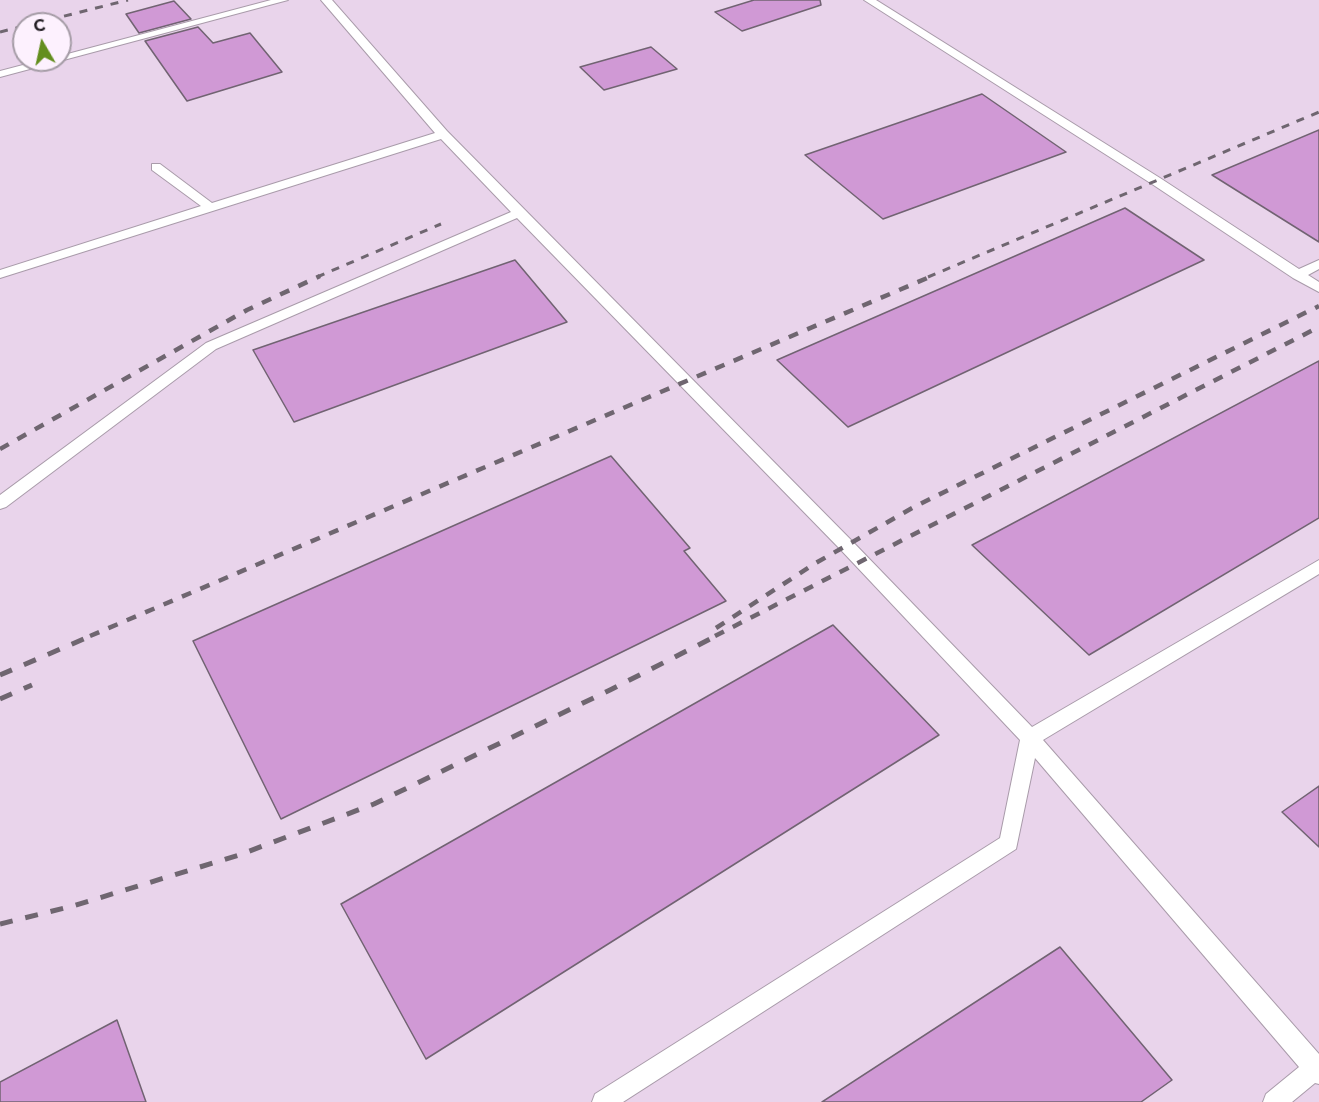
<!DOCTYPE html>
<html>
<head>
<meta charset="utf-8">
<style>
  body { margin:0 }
  #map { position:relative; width:1319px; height:1102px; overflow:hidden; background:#f2e2f3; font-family:Montserrat,sans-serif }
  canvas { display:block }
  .north { position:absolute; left:12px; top:12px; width:60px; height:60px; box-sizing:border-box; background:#fdf1fe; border:2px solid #a59ca6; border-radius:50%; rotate:351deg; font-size:16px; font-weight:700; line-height:24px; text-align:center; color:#221d23 }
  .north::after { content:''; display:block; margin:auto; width:21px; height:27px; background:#638e1e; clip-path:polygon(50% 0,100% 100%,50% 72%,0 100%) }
</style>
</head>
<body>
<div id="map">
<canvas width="1319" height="1102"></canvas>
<div class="north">С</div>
</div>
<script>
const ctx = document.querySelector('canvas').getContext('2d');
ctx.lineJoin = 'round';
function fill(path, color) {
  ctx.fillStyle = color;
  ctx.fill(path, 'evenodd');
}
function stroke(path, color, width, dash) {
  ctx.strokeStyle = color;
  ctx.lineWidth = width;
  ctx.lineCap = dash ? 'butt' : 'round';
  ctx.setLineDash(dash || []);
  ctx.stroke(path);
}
fill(new Path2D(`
  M 0,0 L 1319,0 L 1319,1102 L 0,1102 ZM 24,24 L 60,24 L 60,60 L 24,60 Z`), '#e9d4eb');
const building = new Path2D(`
  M 754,0 L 820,0 L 821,5 L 742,31 L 715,12 Z
  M 174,1 L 191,19 L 139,33 L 126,14 Z
  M 198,27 L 213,43 L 250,33 L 282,72 L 187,101 L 145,41 Z
  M 651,47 L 677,69 L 604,90 L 580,67 Z
  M 982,94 L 1066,152 L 883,219 L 805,155 Z
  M 1319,130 L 1319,242 L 1212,175 Z
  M 1125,208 L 1204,260 L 848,427 L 777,360 Z
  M 515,260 L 567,322 L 294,422 L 253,350 Z
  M 1319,361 L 1319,518 L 1089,655 L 972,545 Z
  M 611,456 L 690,548 L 684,551 L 726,601 L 281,819 L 193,641 Z
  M 833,625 L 939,735 L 426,1059 L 341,904 Z
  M 1319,786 L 1319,847 L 1282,812 Z
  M 1060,947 L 1172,1080 L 1141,1102 L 822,1102 Z
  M 117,1020 L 146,1102 L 0,1102 L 0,1082 Z`);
fill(building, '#d099d5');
stroke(building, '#716372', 1.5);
const service = new Path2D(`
  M 271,0 L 288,0 L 0,77 L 0,71 L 42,60 L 60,60 L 60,56 Z
  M 321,0 L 332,0 L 447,131 L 852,541 L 1032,727 L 1319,560 L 1319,574 L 1043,740 L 1319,1054 L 1319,1084 L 1315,1083 L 1292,1102 L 1263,1102 L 1266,1094 L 1299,1067 L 1035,758 L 1016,849 L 623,1102 L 592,1102 L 595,1094 L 1000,838 L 1020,740 L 840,549 L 517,218 L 216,349 L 6,507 L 0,509 L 0,495 L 206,343 L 511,212 L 441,139 L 0,278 L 0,270 L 201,206 L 152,170 L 152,164 L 160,164 L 212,203 L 435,133 Z
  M 864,0 L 876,0 L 1160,178 L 1299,269 L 1319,260 L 1319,269 L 1308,275 L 1319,282 L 1319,292 L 1293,278 L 1152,184 Z`);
stroke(service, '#a99baa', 2);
fill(service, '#fff');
stroke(new Path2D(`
  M 33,24 L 128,0
  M 0,32 L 24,26
  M 317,277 L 441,224
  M 928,277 L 1319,112`), '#6f6670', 3, [8, 8]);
stroke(new Path2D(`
  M 0,449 L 247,310 L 320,276
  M 716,628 L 814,564 L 914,507 L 1319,306
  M 90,636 L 932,276
  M 715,636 L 1319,327`), '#6f6670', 4.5, [10, 10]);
stroke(new Path2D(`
  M 0,675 L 93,635
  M 0,699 L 32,685
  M 0,924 L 73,906 L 239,855 L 374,804 L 610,690 L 718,635`), '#6f6670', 5, [13, 13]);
</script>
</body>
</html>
